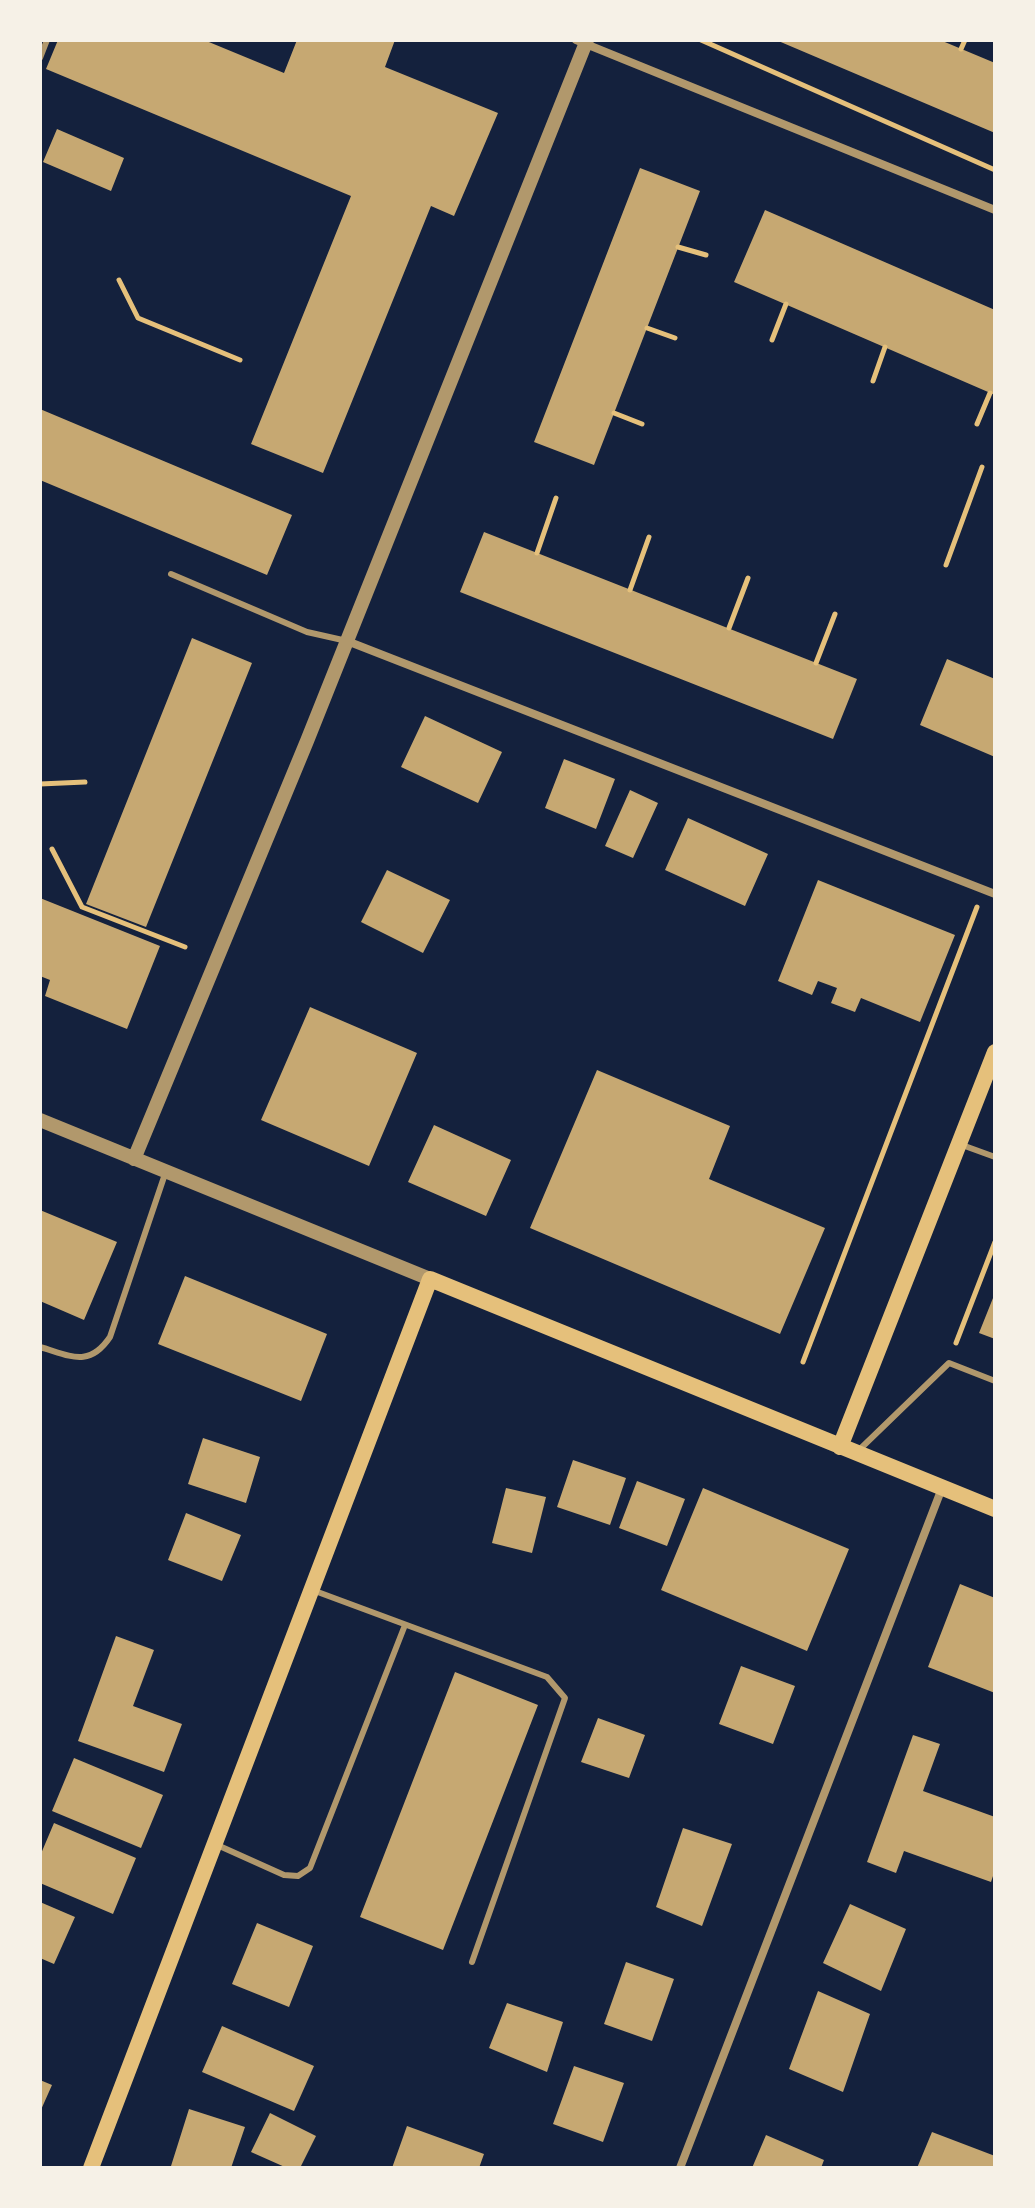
<!DOCTYPE html>
<html>
<head>
<meta charset="utf-8">
<style>
  body { margin:0 }
  #map { position:relative; width:1035px; height:2208px; overflow:hidden; background:#14213d; font-family:"Open Sans",sans-serif }
  canvas { display:block }
  .frame { position:absolute; inset:0; border:42px solid #f6f1e7; pointer-events:none }
</style>
</head>
<body>
<div id="map">
<canvas width="1035" height="2208"></canvas>
<div class="frame"></div>
</div>
<script>
const ctx = document.querySelector('canvas').getContext('2d');
ctx.lineJoin = 'round';
function fill(path, color) {
  ctx.fillStyle = color;
  ctx.fill(path, 'evenodd');
}
function stroke(path, color, width, dash) {
  ctx.strokeStyle = color;
  ctx.lineWidth = width;
  ctx.lineCap = dash ? 'butt' : 'round';
  ctx.setLineDash(dash || []);
  ctx.stroke(path);
}
fill(new Path2D(`
  M 58,40 L 204,40 L 284,73 L 297,40 L 395,40 L 385,67 L 498,113 L 454,216 L 431,206 L 323,473 L 251,444 L 351,196 L 46,69 Z
  M 776,40 L 940,40 L 995,63 L 995,133 Z
  M 57,129 L 124,158 L 111,191 L 43,162 Z
  M 640,168 L 700,191 L 594,465 L 534,442 Z
  M 765,210 L 995,310 L 995,395 L 734,282 Z
  M 40,409 L 292,515 L 267,575 L 40,480 Z
  M 484,532 L 857,679 L 833,739 L 460,592 Z
  M 192,638 L 252,663 L 146,927 L 86,904 Z
  M 947,659 L 995,679 L 995,757 L 920,725 Z
  M 425,716 L 502,752 L 478,803 L 401,767 Z
  M 564,759 L 615,779 L 596,829 L 545,808 Z
  M 630,790 L 658,803 L 633,858 L 605,846 Z
  M 688,818 L 768,854 L 745,906 L 665,870 Z
  M 387,870 L 450,900 L 423,953 L 361,922 Z
  M 818,880 L 955,935 L 920,1022 L 861,998 L 855,1012 L 831,1003 L 837,988 L 818,981 L 812,995 L 778,981 Z
  M 40,898 L 160,946 L 127,1029 L 45,996 L 50,980 L 40,976 Z
  M 310,1007 L 417,1053 L 369,1166 L 261,1120 Z
  M 597,1070 L 730,1126 L 709,1179 L 825,1228 L 780,1334 L 530,1228 Z
  M 434,1125 L 511,1160 L 486,1216 L 408,1182 Z
  M 40,1210 L 117,1242 L 84,1320 L 40,1301 Z
  M 185,1276 L 327,1334 L 301,1401 L 158,1344 Z
  M 995,1293 L 995,1339 L 979,1333 Z
  M 203,1438 L 260,1457 L 246,1503 L 188,1484 Z
  M 573,1460 L 626,1478 L 610,1525 L 557,1507 Z
  M 637,1481 L 685,1499 L 667,1546 L 619,1528 Z
  M 506,1488 L 546,1497 L 532,1553 L 492,1543 Z
  M 703,1488 L 849,1549 L 807,1651 L 661,1590 Z
  M 186,1513 L 241,1535 L 222,1581 L 168,1560 Z
  M 960,1584 L 995,1598 L 995,1693 L 928,1667 Z
  M 116,1636 L 154,1650 L 133,1706 L 182,1724 L 164,1772 L 78,1741 Z
  M 741,1666 L 795,1686 L 773,1744 L 719,1724 Z
  M 455,1672 L 538,1705 L 443,1950 L 360,1917 Z
  M 598,1718 L 645,1735 L 629,1778 L 581,1762 Z
  M 913,1735 L 940,1744 L 923,1791 L 995,1817 L 995,1870 L 991,1882 L 904,1851 L 896,1873 L 867,1862 Z
  M 74,1758 L 163,1795 L 141,1848 L 52,1811 Z
  M 54,1823 L 136,1858 L 113,1914 L 40,1883 L 40,1856 Z
  M 683,1828 L 732,1844 L 702,1926 L 656,1907 Z
  M 40,1902 L 75,1917 L 54,1964 L 40,1958 Z
  M 850,1904 L 906,1929 L 881,1991 L 823,1963 Z
  M 257,1923 L 313,1946 L 289,2007 L 232,1984 Z
  M 626,1962 L 674,1979 L 652,2041 L 604,2024 Z
  M 818,1991 L 870,2014 L 843,2092 L 789,2069 Z
  M 507,2003 L 563,2022 L 547,2072 L 489,2048 Z
  M 222,2026 L 314,2066 L 294,2111 L 202,2072 Z
  M 574,2066 L 624,2083 L 603,2142 L 553,2124 Z
  M 40,2080 L 52,2085 L 40,2112 Z
  M 189,2109 L 245,2127 L 231,2168 L 171,2166 Z
  M 270,2113 L 316,2136 L 300,2168 L 287,2168 L 251,2152 Z
  M 407,2126 L 484,2154 L 479,2168 L 392,2168 Z
  M 932,2132 L 995,2156 L 995,2168 L 917,2168 Z
  M 766,2135 L 824,2160 L 821,2168 L 752,2168 Z`), '#c6a872');
stroke(new Path2D(`
  M 701,40 L 995,170
  M 961,49 L 965,40
  M 678,247 L 706,255
  M 119,280 L 138,318 L 240,360
  M 647,328 L 675,338
  M 772,340 L 786,304
  M 873,381 L 885,347
  M 614,413 L 642,424
  M 977,424 L 990,393
  M 537,553 L 556,498
  M 946,565 L 982,467
  M 630,590 L 649,537
  M 729,628 L 748,578
  M 816,663 L 835,614
  M 40,784 L 85,782
  M 52,849 L 82,907 L 185,947
  M 956,1343 L 995,1242
  M 803,1362 L 977,907`), '#e5c07b', 5);
stroke(new Path2D(`
  M 40,58 L 47,40
  M 171,574 L 307,632 L 347,641
  M 962,1145 L 995,1157
  M 40,1347 C 71,1356 89,1368 110,1337 L 166,1171
  M 858,1451 L 949,1363 L 995,1381
  M 315,1591 L 547,1677 L 565,1698 L 472,1962
  M 215,1844 L 284,1875 L 298,1876 L 310,1868 L 405,1625`), '#b1986c', 6);
stroke(new Path2D(`
  M 576,40 L 995,210
  M 347,641 L 995,894
  M 680,2168 L 942,1488`), '#b1986c', 8);
stroke(new Path2D(`
  M 40,1120 L 430,1279
  M 134,1159 L 307,741 L 587,40`), '#b1986c', 14);
stroke(new Path2D(`
  M 840,1447 L 995,1052
  M 91,2168 L 430,1279 L 995,1509`), '#e5c07b', 16);
</script>
</body>
</html>
